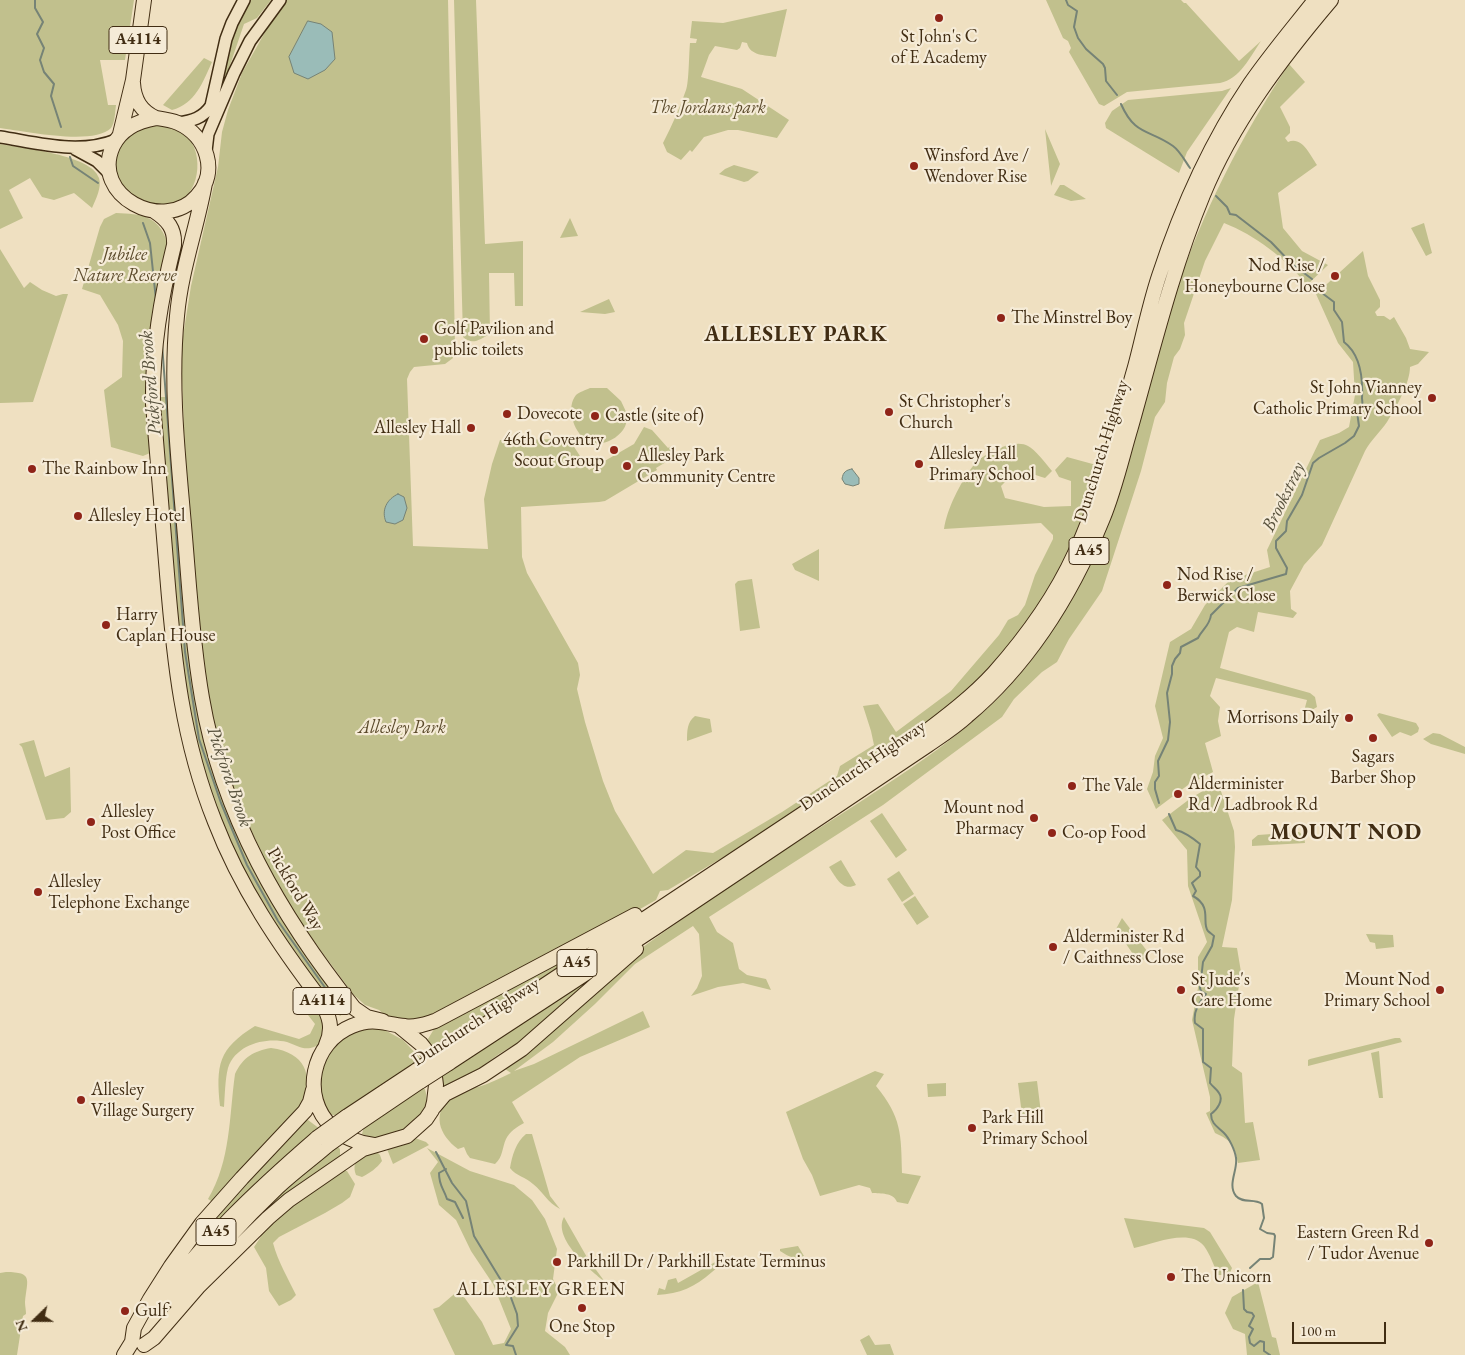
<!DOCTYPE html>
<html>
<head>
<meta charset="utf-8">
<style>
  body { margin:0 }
  #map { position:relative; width:1465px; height:1355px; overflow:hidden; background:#efe0c1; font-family:"EB Garamond",serif }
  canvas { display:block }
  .north { position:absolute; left:10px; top:1295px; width:50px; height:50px; -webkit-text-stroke:4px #f5ebd7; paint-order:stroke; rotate:248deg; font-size:14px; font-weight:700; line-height:20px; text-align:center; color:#412d13 }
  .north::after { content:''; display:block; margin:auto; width:18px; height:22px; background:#412d13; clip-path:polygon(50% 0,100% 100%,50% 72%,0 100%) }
  .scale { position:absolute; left:1292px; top:1322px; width:94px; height:22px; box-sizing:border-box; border:2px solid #412d13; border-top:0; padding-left:6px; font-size:15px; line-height:18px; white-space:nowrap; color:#412d13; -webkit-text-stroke:4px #f5ebd7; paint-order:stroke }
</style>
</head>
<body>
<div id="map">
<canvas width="1465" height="1355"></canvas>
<div class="north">N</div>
<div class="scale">100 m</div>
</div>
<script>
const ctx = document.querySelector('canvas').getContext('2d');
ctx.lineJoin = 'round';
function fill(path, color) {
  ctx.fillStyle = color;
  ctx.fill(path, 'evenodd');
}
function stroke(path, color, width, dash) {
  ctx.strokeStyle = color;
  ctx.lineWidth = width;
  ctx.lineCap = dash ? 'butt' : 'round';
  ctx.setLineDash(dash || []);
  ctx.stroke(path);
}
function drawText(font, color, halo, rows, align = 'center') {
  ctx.font = font + ' "EB Garamond",serif';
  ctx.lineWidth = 4.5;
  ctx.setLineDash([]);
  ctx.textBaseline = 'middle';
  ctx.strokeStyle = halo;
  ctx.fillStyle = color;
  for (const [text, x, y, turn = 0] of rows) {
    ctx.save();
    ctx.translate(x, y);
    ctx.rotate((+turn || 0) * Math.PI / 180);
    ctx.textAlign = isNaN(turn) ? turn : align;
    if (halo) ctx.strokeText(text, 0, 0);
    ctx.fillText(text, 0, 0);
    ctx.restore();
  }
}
fill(new Path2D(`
  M 0,0 L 134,0 L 125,60 L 100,60 L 108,105 L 116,105 C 115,112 115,123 111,128 C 94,146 23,131 0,128 Z
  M 251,0 L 271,0 L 257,18 L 244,24 L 227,74 L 222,77 L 238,18 Z
  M 286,0 L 448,0 L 455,345 L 453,358 L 445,364 L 414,367 L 410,372 L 407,379 L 413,546 L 488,549 L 484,499 L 492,464 L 500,440 L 569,439 L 589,470 L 634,444 L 644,427 L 652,430 L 668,448 L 671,446 L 676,456 L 656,468 L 657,470 L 605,501 L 599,502 L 521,507 L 522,557 L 527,573 L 578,663 L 580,675 L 577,689 L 585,722 L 603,781 L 615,811 L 653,874 L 686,850 L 713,853 L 782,812 L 837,776 L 840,766 L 874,745 L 871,731 L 863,706 L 878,704 L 896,732 L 951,691 L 999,635 L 1008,620 L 1018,615 L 1025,605 L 1035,575 L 1053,539 L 1053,535 L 1041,523 L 944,529 C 947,509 960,483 973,466 C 982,454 1014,438 1028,446 C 1035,449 1046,464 1052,471 L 1045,478 C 1020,471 1022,466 1001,486 L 1005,498 L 1044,507 L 1071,506 L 1071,481 L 1059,477 L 1055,470 L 1067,457 L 1100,466 L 1069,552 L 1042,603 L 990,671 L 930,725 L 801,811 L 668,890 L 660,891 L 656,900 L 633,913 L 468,1001 L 410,1024 L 387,1017 L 379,1010 L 365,1005 L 353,994 L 299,921 L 275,882 L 235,795 L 220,751 L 207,697 L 191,530 L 184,431 L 181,349 L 191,286 L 218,167 L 222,132 L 228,110 L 242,73 L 273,18 Z
  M 454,0 L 476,0 L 485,244 L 523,241 L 523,306 L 515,306 L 514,273 L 489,273 L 490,334 C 480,339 473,346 463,337 Z
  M 1046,0 L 1181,0 L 1184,3 L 1186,3 L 1239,61 L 1261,41 C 1250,57 1240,79 1220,83 L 1127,92 L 1104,106 L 1099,104 L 1069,52 L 1071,48 L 1068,41 L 1063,38 Z
  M 787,9 L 776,57 C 765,55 750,56 747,43 L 742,42 L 740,48 L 737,50 L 715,46 L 709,55 L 701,77 L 742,89 L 789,120 L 777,138 L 738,130 L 728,130 L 704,137 L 692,152 L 690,150 L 681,160 L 667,152 L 663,143 C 672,125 680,108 686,90 C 689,83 689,53 690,43 L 696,43 L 697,39 L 690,38 L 692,21 L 723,23 Z
  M 204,58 L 212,62 C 203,82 195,104 172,110 L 163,105 Z
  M 1289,64 L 1305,82 L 1280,107 L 1290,127 L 1290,133 L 1285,138 L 1288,142 C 1302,136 1310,155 1317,165 L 1278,193 L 1283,228 L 1302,251 L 1328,265 L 1307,285 C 1286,259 1255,235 1224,223 L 1205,261 L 1184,323 L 1185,335 L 1180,349 L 1174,357 L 1167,383 L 1165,402 L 1155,417 L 1141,471 L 1102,591 L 1069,639 L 1057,662 L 1042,672 L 1014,699 L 1002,717 L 883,805 L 709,917 L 717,932 L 733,943 L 739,969 L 747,975 L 766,979 L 771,990 L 743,983 L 718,987 L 691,996 L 697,988 L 702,976 L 699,934 L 693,926 L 635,964 L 595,1004 L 553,1042 L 514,1071 L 534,1064 L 643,1011 L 650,1027 L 580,1057 L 512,1102 L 524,1123 C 517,1127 510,1131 506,1139 C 502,1148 503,1157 495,1164 L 470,1158 L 467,1154 L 464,1147 L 458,1149 C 439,1135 431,1113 452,1097 C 455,1095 459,1091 462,1090 C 467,1088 473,1088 478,1087 C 489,1084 500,1078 511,1073 L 505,1069 L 510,1061 C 550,1027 589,991 630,957 C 652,940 676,923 700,907 C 752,870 806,837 860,802 C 929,757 997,713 1043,644 C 1067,609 1088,573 1104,534 C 1136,457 1149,373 1175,294 C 1202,213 1242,135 1289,64 Z
  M 1231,88 L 1187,152 L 1179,173 L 1106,128 L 1105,123 L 1112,111 L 1128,100 L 1222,91 Z
  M 163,122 C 171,127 184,131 189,138 C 206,161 197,203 166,207 C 157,208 147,206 138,205 L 113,174 L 116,146 L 135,126 Z
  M 1045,129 L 1060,164 L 1051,186 L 1051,185 Z
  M 0,144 C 22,148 92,155 99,178 C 102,187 96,199 92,208 L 74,193 L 54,200 L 42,197 L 30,178 L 9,190 L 23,218 L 0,229 Z
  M 734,165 L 759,172 L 748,181 L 744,182 L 719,174 L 725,169 Z
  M 1060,185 L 1064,185 L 1086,199 L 1071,201 L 1054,195 Z
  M 116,213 C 142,214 157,215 167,241 L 153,310 L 147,349 L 146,384 L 150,453 L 143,456 L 111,447 L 104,390 L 122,377 L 123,341 L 118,325 L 100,295 L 82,289 L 100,227 L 104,219 Z
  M 570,218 L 578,236 L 560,238 Z
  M 1424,223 L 1432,253 L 1426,256 L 1411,228 Z
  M 0,249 L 24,288 L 30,282 L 42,290 L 56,296 L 63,294 L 68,294 L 33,402 L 0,403 Z
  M 1363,251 L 1368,276 L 1380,300 L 1380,307 L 1375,312 L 1377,316 L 1384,316 L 1390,320 L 1394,317 L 1406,338 L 1410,349 L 1429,352 L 1418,364 L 1410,367 C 1410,383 1396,408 1387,422 C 1380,432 1371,440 1365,451 L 1322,545 L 1304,565 L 1290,591 L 1291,609 L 1297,613 L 1293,618 L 1258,612 L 1254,632 L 1237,627 L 1229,632 L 1220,668 L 1310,693 L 1315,697 L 1317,707 L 1303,715 L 1307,700 L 1216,678 L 1210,696 L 1220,707 L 1218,721 L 1221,736 L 1205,743 L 1213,772 L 1188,785 L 1156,809 L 1147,789 L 1153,772 L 1155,756 L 1163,738 L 1155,706 L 1170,642 L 1191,629 L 1205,605 L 1230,580 L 1270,567 L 1267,550 L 1320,440 L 1339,433 L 1349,427 L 1355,395 L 1353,362 L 1338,343 L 1316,294 Z
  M 609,299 L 615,312 L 605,314 L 580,312 Z
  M 590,388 L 607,388 L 621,401 L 628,416 C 627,420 626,426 623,430 C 615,441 598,448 586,440 C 573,431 566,407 576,395 C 579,392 586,390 590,388 Z
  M 159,397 L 170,397 L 193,674 L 246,853 L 272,902 L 300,946 L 348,1010 L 340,1016 C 300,961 259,906 231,843 C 169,706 170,545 159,397 Z
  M 819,549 L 819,581 L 795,570 L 792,564 Z
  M 752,579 L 760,628 L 740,631 L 735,584 L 738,581 Z
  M 1379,713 L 1416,723 L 1419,728 L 1418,732 L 1411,736 L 1400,732 L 1392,737 L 1377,715 Z
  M 695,716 L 710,719 L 712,732 L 687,741 C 687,731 687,722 695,716 Z
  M 1433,733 L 1440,734 L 1465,747 L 1465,754 L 1431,744 L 1423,739 Z
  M 34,740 L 45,777 L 70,767 L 71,812 L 64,818 L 46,820 L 22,747 L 19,744 Z
  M 1218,782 L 1234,831 L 1235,847 L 1232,900 L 1222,947 L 1237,948 L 1241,972 L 1234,1019 L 1232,1066 L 1242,1073 L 1245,1123 L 1253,1122 L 1260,1160 L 1238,1163 C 1234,1144 1232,1141 1215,1133 L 1206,1113 L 1210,1111 L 1210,1097 L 1192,1020 L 1198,988 L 1198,957 L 1207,942 L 1188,886 L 1187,850 L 1162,820 L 1191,798 Z
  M 882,813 L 907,850 L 896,858 L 870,821 Z
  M 1299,832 L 1304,836 L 1305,843 L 1252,846 L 1252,840 L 1258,835 Z
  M 841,860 L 856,885 C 842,892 836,877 829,867 Z
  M 899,871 L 914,894 L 902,902 L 887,879 Z
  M 915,896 L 929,917 L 917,925 L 903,904 Z
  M 1122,918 L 1147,951 L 1147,957 L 1139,963 L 1116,929 Z
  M 1366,934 L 1393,935 L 1394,947 L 1376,949 L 1375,943 L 1370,942 Z
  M 589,944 L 579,955 L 441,1047 L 431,1051 L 428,1039 L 434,1029 Z
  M 593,974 L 598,978 L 527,1037 L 499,1054 L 473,1073 L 447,1087 L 439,1085 L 439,1077 Z
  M 321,1010 L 327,1029 C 323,1036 322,1044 314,1047 C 304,1051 296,1045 287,1042 C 266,1037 236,1044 228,1068 C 225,1080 225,1094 224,1107 L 220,1106 C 216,1065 218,1049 255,1026 L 299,1039 L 310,1034 L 315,1024 L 308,1015 Z
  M 381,1028 L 403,1040 L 421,1059 L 336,1115 L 332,1115 L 323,1107 L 319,1074 L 331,1046 L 357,1029 Z
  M 1395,1038 L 1400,1038 L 1402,1042 L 1308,1066 L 1308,1060 L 1310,1059 Z
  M 271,1048 C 306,1053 312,1074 305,1105 L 214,1203 L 208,1199 C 231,1160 229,1117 235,1074 C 243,1057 254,1051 271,1048 Z
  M 1379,1051 L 1383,1098 L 1379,1098 L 1371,1053 Z
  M 875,1071 L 884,1074 L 876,1086 C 902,1118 901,1134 902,1173 L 921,1176 L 908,1204 L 897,1202 C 893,1192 881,1194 872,1193 L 870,1188 L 859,1185 L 820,1196 L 812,1175 L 803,1159 L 786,1112 Z
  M 1037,1081 L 1041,1113 L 1022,1115 L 1018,1083 Z
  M 946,1083 L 946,1096 L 928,1097 L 927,1084 Z
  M 424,1087 C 438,1119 389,1148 362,1134 L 364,1127 Z
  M 308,1120 L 320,1129 L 204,1241 L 195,1234 L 301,1122 Z
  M 526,1134 L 532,1134 L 550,1196 L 560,1209 C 547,1202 544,1193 533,1184 C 526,1177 516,1176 510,1168 C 512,1156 516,1142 526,1134 Z
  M 415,1138 L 426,1142 L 429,1145 L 393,1164 L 387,1149 Z
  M 335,1144 L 340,1149 L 340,1156 L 244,1235 L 238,1233 L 251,1217 Z
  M 427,1148 L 470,1171 L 514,1185 L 532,1200 L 545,1219 L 557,1249 L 553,1279 L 559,1291 L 548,1313 L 545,1331 L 565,1347 L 570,1355 L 455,1355 L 433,1309 L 439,1307 L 459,1290 L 482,1322 L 493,1345 L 504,1343 L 511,1329 L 493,1284 L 471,1251 L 456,1220 L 439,1205 L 430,1173 L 438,1162 Z
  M 376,1151 L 380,1155 L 382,1161 C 377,1168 370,1173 362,1177 L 356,1175 C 350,1158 364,1155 376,1151 Z
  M 344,1171 L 347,1171 L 355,1184 L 350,1197 L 342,1203 L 325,1213 L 279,1237 L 273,1243 C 278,1262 288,1278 296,1295 L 291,1300 L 279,1306 L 269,1291 L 266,1268 L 254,1247 L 260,1238 L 264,1226 L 298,1200 Z
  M 564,1217 L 588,1259 L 605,1282 C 591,1271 552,1238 564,1217 Z
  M 1124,1218 L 1204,1228 L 1210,1232 L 1232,1268 L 1229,1275 L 1218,1275 C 1214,1266 1210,1254 1204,1246 C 1189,1228 1154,1244 1134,1248 Z
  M 798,1246 L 804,1256 C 794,1260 788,1256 780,1251 L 780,1249 Z
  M 724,1257 C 723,1264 718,1267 712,1272 C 695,1287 680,1294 657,1295 L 659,1288 L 665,1290 L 668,1280 L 676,1278 L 678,1283 Z
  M 6,1272 C 34,1272 27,1280 25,1302 C 25,1306 26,1310 26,1314 L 23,1316 L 17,1355 L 0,1355 L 0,1273 Z
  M 1258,1282 L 1272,1337 L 1276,1338 L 1280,1355 L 1247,1355 L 1245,1334 L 1233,1329 L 1225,1313 L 1232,1297 Z
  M 869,1335 L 875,1345 L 890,1344 L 894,1355 L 867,1355 L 860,1340 Z`), '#c1c08d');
const water = new Path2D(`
  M 308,21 L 321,24 L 332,32 L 335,59 L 325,70 L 308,79 L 294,73 L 289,57 Z
  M 852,469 L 859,478 L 859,484 L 853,486 L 845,484 L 842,479 C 843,472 846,470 852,469 Z
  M 398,494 L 404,497 L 407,508 L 403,520 L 395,524 L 386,522 C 381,510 387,499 398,494 Z`);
fill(water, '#9abcb8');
stroke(water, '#768376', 1);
stroke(new Path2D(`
  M 35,0 L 35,8 L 43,22 L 37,34 L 44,48 L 40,60 L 44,72 L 54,84 L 51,96 L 61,127
  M 1066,0 L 1068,5 L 1077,11 L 1074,27 L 1078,38 L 1086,49 L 1103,64 L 1105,68 L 1106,81 L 1117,95
  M 1121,104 C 1135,136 1149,129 1173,146 C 1180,151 1185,161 1190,168
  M 70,157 L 73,166 L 98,183
  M 1216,196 L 1227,207 L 1230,214 L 1236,215 L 1271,242 L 1292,264 L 1312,279
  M 143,223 L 150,243 L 156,300
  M 162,344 L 185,652 L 199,739 L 221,803 L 247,865 L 278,921 L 343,1013
  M 1159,803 L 1155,789 L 1155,782 L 1159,776 L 1158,761 L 1168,740 L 1170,722 L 1167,693 L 1172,674 L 1172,666 L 1175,659 L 1180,653 L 1181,647 L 1198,638 C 1202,630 1210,625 1211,615 L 1238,588 L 1286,574 L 1287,568 L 1276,548 L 1276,541 L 1286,531 L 1287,521 L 1302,495 L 1313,463 L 1319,458 L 1345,443 L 1354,436 L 1359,426 L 1357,412 C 1359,410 1361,408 1362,406 C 1363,404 1362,400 1362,398 C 1363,378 1361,355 1344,342 L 1342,322 L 1334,310 L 1334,302 L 1322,293
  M 1169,814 L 1176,830 C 1184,832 1194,839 1200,844 L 1196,867 L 1200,872 L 1200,876 L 1192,883 L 1196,891 L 1193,896 C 1213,907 1201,923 1208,931 C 1210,933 1212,934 1214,936 L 1212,946 L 1203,962 L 1200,988 L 1201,991 L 1206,994 C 1199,1003 1193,1011 1195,1023 L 1203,1029 L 1203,1062 L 1211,1068 L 1210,1083 C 1213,1087 1217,1089 1219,1093 C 1224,1100 1217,1110 1211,1114 C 1211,1124 1218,1127 1224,1133 C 1229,1138 1235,1150 1236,1158 C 1238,1170 1227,1185 1236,1196 C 1243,1204 1254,1198 1262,1204 L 1264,1218 L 1260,1229 L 1267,1233 L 1274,1234 L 1275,1236 L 1273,1257 L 1270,1259 L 1260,1259 L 1250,1268
  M 436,1152 L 452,1183 L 466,1201 L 474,1236 L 510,1295 L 517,1314 L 518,1326 L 506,1345 L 513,1346 L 516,1355
  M 446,1169 L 439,1173 C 439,1186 443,1187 447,1199 L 455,1202 L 463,1218
  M 1243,1290 L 1244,1309 L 1247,1312 L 1252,1313 L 1254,1316 L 1249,1326 L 1253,1329 L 1249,1337 L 1250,1343 L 1254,1346 L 1260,1341 L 1264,1342 L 1264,1351 L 1270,1355`), '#768376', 2);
const major = new Path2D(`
  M 178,123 C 192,121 203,118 211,106 L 226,39 L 232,23 L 244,0
  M 0,137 C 38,143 79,155 116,140
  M 75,149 L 97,161 L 110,174
  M 206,151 L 208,134 L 234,73 L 250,41 L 280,0`);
const highway = new Path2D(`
  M 133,83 C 134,100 141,111 156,118
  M 156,118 C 163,119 171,120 178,123 C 207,136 219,172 197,196 C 164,234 90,196 113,146 C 121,129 138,121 156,118 Z
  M 120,134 L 133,80 L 144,0
  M 205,183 C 197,228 181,270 177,316 C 170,385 178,455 184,525 C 189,582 192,641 202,698 C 222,815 281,917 354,1008 L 367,1017 L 383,1021
  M 154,211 C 168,220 175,229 174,245 C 161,298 152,349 153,404 C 158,460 162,517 167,574 C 174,660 182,740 215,822 C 240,887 279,945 321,1000 C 329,1016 334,1028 326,1045
  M 444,1052 L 923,734 C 948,715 973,696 994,673 C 1026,637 1055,597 1075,553 C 1103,494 1117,429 1135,367 C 1143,337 1149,306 1159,276 C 1181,209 1211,142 1250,84 C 1270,55 1293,28 1315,0
  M 449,1063 L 655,928 L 928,745 C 941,736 955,727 967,716 C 1029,664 1073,592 1103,518 C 1115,489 1122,457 1131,427 C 1153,349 1172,270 1203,195 C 1233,122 1281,59 1331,0
  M 434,1107 L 445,1094 L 483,1075 L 522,1049 L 636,949
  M 346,1117 L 417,1070
  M 356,1125 L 421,1081
  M 374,1145 C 358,1143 344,1138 332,1127 C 300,1097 312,1042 352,1026 C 375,1017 383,1024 405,1026 C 415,1028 425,1024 435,1021 L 635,915
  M 175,1301 C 207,1260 241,1222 278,1187 C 294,1172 312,1159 328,1145
  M 155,1309 C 200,1243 257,1190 317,1138
  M 144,1345 L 154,1338 L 199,1286 L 268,1218 L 289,1200 L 363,1149 L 407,1136 L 426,1119 L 432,1110 L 434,1102 L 436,1085 L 434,1069 L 428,1053 L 421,1044 L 399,1026
  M 124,1355 L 132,1342 L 134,1328 L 150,1299 L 171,1266 L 202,1223 L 242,1178 L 305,1111 L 310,1102 L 313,1090`);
stroke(major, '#412d13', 14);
stroke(highway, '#412d13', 16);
stroke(major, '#efe0c1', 11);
stroke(highway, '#efe0c1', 14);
const highwayBridge = new Path2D(`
  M 417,1070 L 444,1052
  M 421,1081 L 449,1063
  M 317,1138 L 346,1117
  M 328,1145 L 356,1125`);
stroke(highwayBridge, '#412d13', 16, []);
stroke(highwayBridge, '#efe0c1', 14);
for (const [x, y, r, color] of [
  [939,18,5,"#8f2418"],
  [914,166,5,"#8f2418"],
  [1335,276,5,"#8f2418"],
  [1001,318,5,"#8f2418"],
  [424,339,5,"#8f2418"],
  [1432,398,5,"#8f2418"],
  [889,412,5,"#8f2418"],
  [507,414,5,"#8f2418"],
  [595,416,5,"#8f2418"],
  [471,428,5,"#8f2418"],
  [614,450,5,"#8f2418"],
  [919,464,5,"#8f2418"],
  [627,466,5,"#8f2418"],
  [32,469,5,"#8f2418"],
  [78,516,5,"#8f2418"],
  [1167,585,5,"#8f2418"],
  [106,625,5,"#8f2418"],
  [1349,718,5,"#8f2418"],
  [1373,738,5,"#8f2418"],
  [1072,786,5,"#8f2418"],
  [1178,794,5,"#8f2418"],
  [1034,818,5,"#8f2418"],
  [91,822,5,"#8f2418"],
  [1052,833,5,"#8f2418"],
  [38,892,5,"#8f2418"],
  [1053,947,5,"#8f2418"],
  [1181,990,5,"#8f2418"],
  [1440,990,5,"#8f2418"],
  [81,1100,5,"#8f2418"],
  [972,1128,5,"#8f2418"],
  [1429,1243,5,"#8f2418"],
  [557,1262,5,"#8f2418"],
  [1171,1277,5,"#8f2418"],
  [582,1308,5,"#8f2418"],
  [125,1311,5,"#8f2418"]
]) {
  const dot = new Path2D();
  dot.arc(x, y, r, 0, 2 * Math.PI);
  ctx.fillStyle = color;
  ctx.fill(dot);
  stroke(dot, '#f5ebd7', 2);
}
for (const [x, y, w] of [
  [138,40,58],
  [1089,551,40],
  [577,963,40],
  [322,1001,58],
  [216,1232,40]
]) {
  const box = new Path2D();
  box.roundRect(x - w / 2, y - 13.5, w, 27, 4);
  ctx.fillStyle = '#f5ebd7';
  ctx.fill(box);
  stroke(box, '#412d13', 1);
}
drawText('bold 16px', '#412d13', null, [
  ["A4114",138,40],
  ["A45",1089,551],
  ["A45",577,963],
  ["A4114",322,1001],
  ["A45",216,1232]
]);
drawText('18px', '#412d13', '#f5ebd7', [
  ["St John's C",939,37,"center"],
  ["of E Academy",939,58,"center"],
  ["Winsford Ave /",924,156],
  ["Wendover Rise",924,177],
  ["Nod Rise /",1325,266,"right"],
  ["Honeybourne Close",1325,287,"right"],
  ["The Minstrel Boy",1011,318],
  ["Golf Pavilion and",434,329],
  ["public toilets",434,350],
  ["St John Vianney",1422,388,"right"],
  ["Catholic Primary School",1422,409,"right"],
  ["St Christopher's",899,402],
  ["Church",899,423],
  ["Dovecote",517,414],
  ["Castle (site of)",605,416],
  ["Allesley Hall",461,428,"right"],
  ["46th Coventry",604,440,"right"],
  ["Scout Group",604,461,"right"],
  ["Allesley Hall",929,454],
  ["Primary School",929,475],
  ["Allesley Park",637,456],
  ["Community Centre",637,477],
  ["The Rainbow Inn",42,469],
  ["Allesley Hotel",88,516],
  ["Nod Rise /",1177,575],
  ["Berwick Close",1177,596],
  ["Harry",116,615],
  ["Caplan House",116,636],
  ["Morrisons Daily",1339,718,"right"],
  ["Sagars",1373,757,"center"],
  ["Barber Shop",1373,778,"center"],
  ["Alderminister",1188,784],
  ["Rd / Ladbrook Rd",1188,805],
  ["The Vale",1082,786],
  ["Mount nod",1024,808,"right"],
  ["Pharmacy",1024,829,"right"],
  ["Allesley",101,812],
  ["Post Office",101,833],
  ["Co-op Food",1062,833],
  ["Allesley",48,882],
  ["Telephone Exchange",48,903],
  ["Alderminister Rd",1063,937],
  ["/ Caithness Close",1063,958],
  ["St Jude's",1191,980],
  ["Care Home",1191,1001],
  ["Mount Nod",1430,980,"right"],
  ["Primary School",1430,1001,"right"],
  ["Allesley",91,1090],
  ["Village Surgery",91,1111],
  ["Park Hill",982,1118],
  ["Primary School",982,1139],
  ["Eastern Green Rd",1419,1233,"right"],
  ["/ Tudor Avenue",1419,1254,"right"],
  ["Parkhill Dr / Parkhill Estate Terminus",567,1262],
  ["The Unicorn",1181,1277],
  ["Gulf",135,1311],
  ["One Stop",582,1327,"center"]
], 'left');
drawText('italic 18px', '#5b4a2b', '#f5ebd7', [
  ["The Jordans park",708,108],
  ["Jubilee",125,255],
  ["Nature Reserve",125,276],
  ["Allesley Park",402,728]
]);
drawText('18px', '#412d13', '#f5ebd7', [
  ["Dunchurch Highway",1102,451,-73],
  ["Dunchurch Highway",863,766,-34],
  ["Pickford Way",295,889,59],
  ["Dunchurch Highway",476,1022,-33]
]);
drawText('italic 19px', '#57513c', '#f5ebd7', [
  ["Pickford Brook",151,383,-95],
  ["Brookstray",1284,497,-64],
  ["Pickford Brook",229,777,71]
]);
ctx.letterSpacing = '1px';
drawText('19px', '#412d13', '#f5ebd7', [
  ["ALLESLEY GREEN",541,1290]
]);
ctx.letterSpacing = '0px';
ctx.letterSpacing = '1px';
drawText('bold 22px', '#412d13', '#f5ebd7', [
  ["ALLESLEY PARK",796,335],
  ["MOUNT NOD",1346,833]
]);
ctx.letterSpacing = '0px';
</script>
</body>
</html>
